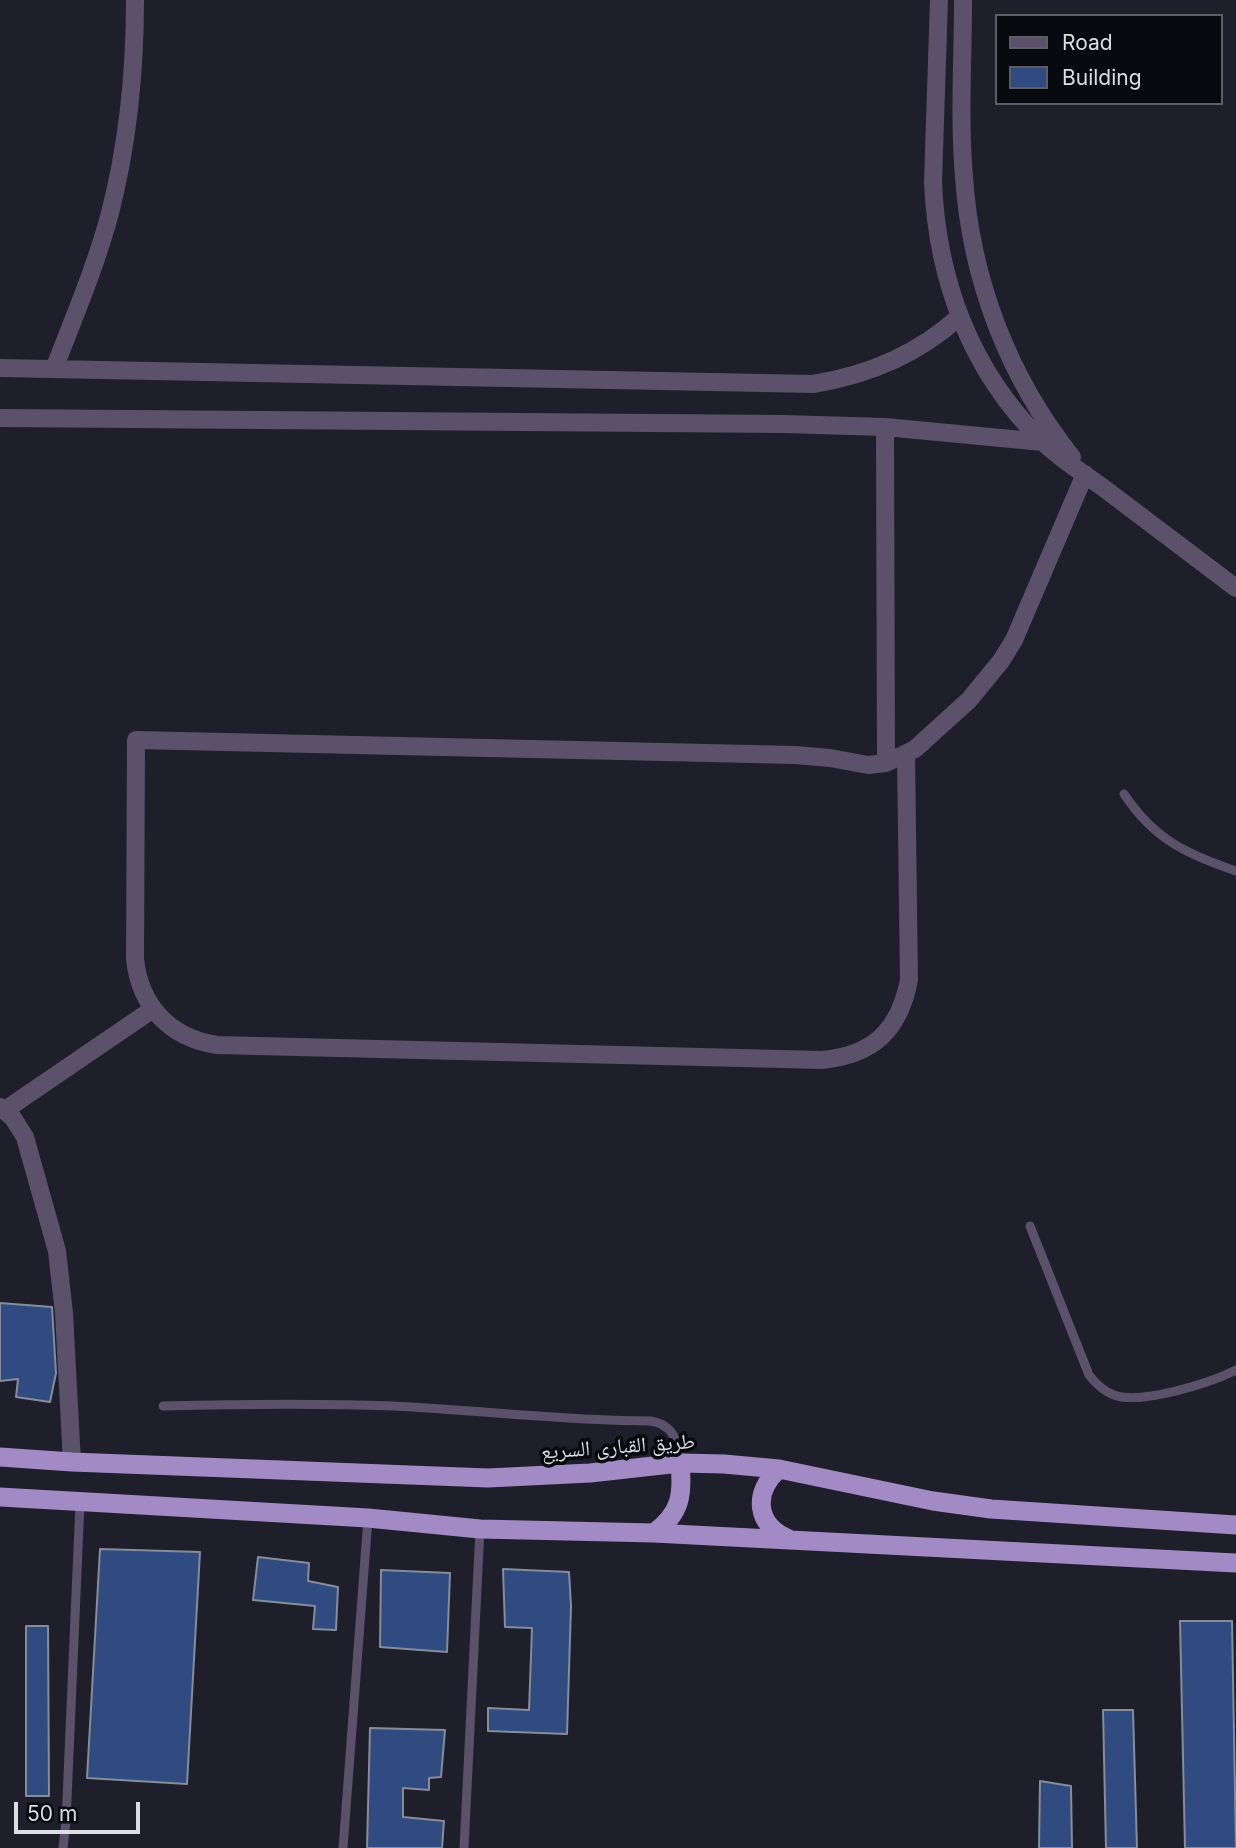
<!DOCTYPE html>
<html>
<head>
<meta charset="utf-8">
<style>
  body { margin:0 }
  #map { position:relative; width:1236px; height:1848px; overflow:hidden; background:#1e1f2b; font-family:Inter,sans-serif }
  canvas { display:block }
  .legend { position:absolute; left:995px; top:14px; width:228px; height:91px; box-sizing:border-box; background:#090a0f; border:2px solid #5d5e64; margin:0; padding:9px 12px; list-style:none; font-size:21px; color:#dbdce4 }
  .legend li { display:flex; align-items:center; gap:14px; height:35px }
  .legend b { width:35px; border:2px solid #5d5e64 }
  .scale { position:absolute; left:14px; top:1802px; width:126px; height:32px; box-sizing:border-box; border:4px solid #dbdce4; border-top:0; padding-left:9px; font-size:21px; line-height:24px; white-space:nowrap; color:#dbdce4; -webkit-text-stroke:5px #090a0f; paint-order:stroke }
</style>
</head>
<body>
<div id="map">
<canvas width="1236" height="1848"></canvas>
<ul class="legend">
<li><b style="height:9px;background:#5b516b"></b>Road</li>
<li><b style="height:19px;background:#2f4b80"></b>Building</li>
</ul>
<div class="scale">50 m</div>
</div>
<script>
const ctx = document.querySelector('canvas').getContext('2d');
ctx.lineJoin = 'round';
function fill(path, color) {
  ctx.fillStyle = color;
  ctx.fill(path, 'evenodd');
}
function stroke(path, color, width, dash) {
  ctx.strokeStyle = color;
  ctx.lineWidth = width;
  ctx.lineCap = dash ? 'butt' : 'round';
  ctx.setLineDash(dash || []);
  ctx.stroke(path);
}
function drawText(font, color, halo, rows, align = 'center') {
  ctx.font = font + ' Inter,"Noto Naskh Arabic",sans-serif';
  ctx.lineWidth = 7;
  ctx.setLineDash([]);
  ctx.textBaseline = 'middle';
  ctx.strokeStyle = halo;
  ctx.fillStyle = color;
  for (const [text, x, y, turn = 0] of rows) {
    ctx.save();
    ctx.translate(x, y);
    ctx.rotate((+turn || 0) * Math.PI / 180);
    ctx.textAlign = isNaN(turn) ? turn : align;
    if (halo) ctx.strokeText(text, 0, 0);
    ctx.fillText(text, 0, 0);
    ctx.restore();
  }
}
const building = new Path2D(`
  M 0,1303 L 52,1307 L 56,1373 L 50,1402 L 16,1397 L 18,1379 L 0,1381 Z
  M 100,1549 L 200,1552 L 187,1784 L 87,1778 Z
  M 258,1557 L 309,1563 L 308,1581 L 338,1587 L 336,1630 L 313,1629 L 315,1606 L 253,1600 Z
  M 503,1569 L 569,1572 L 571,1606 L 567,1734 L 488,1731 L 488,1708 L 529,1710 L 532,1628 L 505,1627 Z
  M 381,1570 L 450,1573 L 447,1652 L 380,1647 Z
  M 1180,1621 L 1232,1621 L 1236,1848 L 1185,1848 Z
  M 26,1626 L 48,1626 L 49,1796 L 26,1796 Z
  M 1103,1710 L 1133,1710 L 1137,1848 L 1106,1848 Z
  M 370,1728 L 445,1730 L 441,1777 L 429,1778 L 429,1790 L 403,1788 L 403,1817 L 444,1821 L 442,1848 L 367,1848 Z
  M 1040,1781 L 1071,1786 L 1072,1848 L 1039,1848 Z`);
fill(building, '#2f4b80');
stroke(building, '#858d9b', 2);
stroke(new Path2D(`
  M 1124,794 C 1154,839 1186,854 1236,871
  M 1030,1226 L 1089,1375 C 1096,1384 1103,1391 1114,1395 C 1141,1405 1210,1383 1236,1370
  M 163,1406 C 240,1404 316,1403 393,1406 C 479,1410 564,1421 650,1421 C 674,1424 678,1442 680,1463
  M 63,1848 L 66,1822 L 80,1503
  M 343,1848 L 368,1518
  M 464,1848 L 480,1529`), '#5b516b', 9);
stroke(new Path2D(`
  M 939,0 L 933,182 C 937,280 971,371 1041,440 C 1060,459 1083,473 1105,489 C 1148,522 1192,555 1236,588
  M 963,0 C 963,59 959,118 964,177 C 971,279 1008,377 1072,457
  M 0,368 L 813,384 C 869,375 917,355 959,317
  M 54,369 C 74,317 96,266 110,213 C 128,143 135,72 135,0
  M 0,418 L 784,424 L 885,427 L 1043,442
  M 885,427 L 886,763
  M 906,755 L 909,980 C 899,1031 873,1055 822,1060 L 217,1045 C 170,1038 140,1006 135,959 L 136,740 L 795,755 L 830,758 L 868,765 L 886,763 L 915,749 L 969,700 L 1001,661 L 1014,640 L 1085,474
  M 0,1107 L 13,1118 L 25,1137 L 57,1251 L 64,1313 L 72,1462
  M 5,1110 L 153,1009`), '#5b516b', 18);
stroke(new Path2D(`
  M 0,1457 L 72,1462 L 488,1478 L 590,1473 L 680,1463 L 724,1464 L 779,1469 L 933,1501 L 991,1509 L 1236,1525
  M 779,1469 C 753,1492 755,1525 789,1539
  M 0,1497 L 368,1518 L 480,1529 L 654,1533 L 1236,1563
  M 654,1533 C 681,1513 683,1495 680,1463`), '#a28ac4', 19);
drawText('21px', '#dbdce4', '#090a0f', [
  ["طريق القبارى السريع",618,1447,-4]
]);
</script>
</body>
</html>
